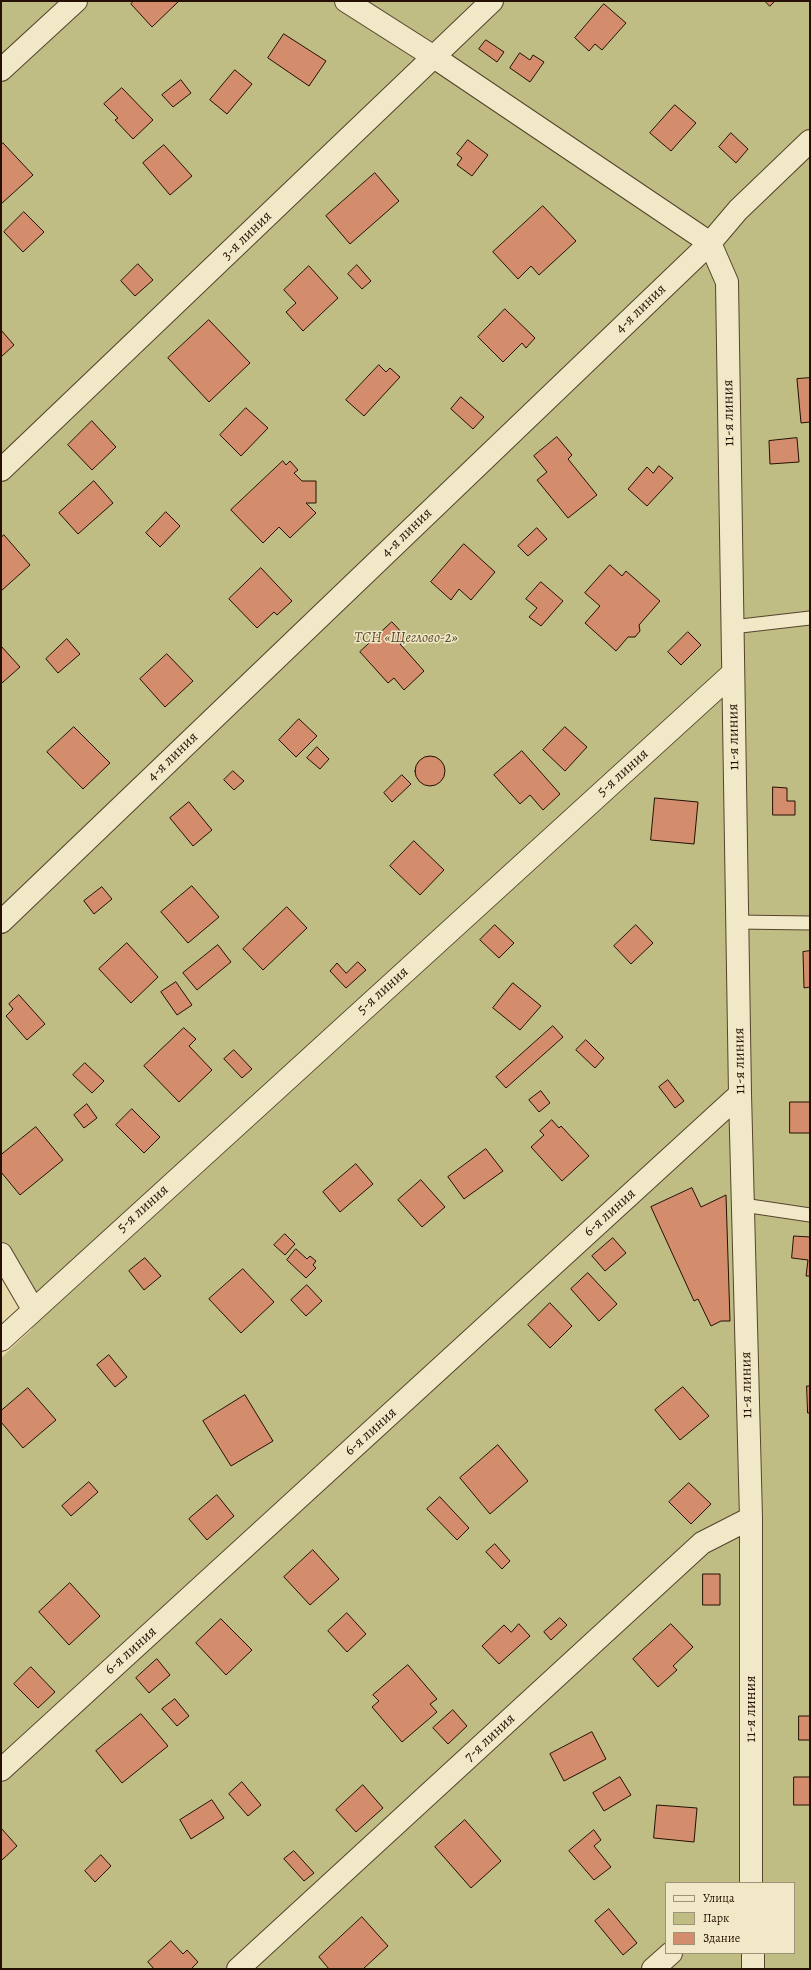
<!DOCTYPE html>
<html>
<head>
<meta charset="utf-8">
<style>
  body { margin:0 }
  #map { position:relative; width:811px; height:1970px; overflow:hidden; background:#e9dbab; font-family:Alegreya,serif }
  canvas { display:block }
  .frame { position:absolute; inset:0; border:2px solid #251003; pointer-events:none }
  .legend { position:absolute; left:665px; top:1882px; width:130px; height:72px; box-sizing:border-box; background:#f1e8c8; border:1px solid #9f9279; margin:0; padding:5px 7px; list-style:none; font-size:12px; color:#251003 }
  .legend li { display:flex; align-items:center; gap:8px; height:20px }
  .legend b { width:20px; border:1px solid #9f9279 }
</style>
</head>
<body>
<div id="map">
<canvas width="811" height="1970"></canvas>
<div class="frame"></div>
<ul class="legend">
<li><b style="height:5px;background:#f1e8c8"></b>Улица</li>
<li><b style="height:11px;background:#bfbd83"></b>Парк</li>
<li><b style="height:11px;background:#d38c6c"></b>Здание</li>
</ul>
</div>
<script>
const ctx = document.querySelector('canvas').getContext('2d');
ctx.lineJoin = 'round';
function fill(path, color) {
  ctx.fillStyle = color;
  ctx.fill(path, 'evenodd');
}
function stroke(path, color, width, dash) {
  ctx.strokeStyle = color;
  ctx.lineWidth = width;
  ctx.lineCap = dash ? 'butt' : 'round';
  ctx.setLineDash(dash || []);
  ctx.stroke(path);
}
function drawText(font, color, halo, rows, align = 'center') {
  ctx.font = font + ' Alegreya,serif';
  ctx.lineWidth = 3;
  ctx.setLineDash([]);
  ctx.textBaseline = 'middle';
  ctx.strokeStyle = halo;
  ctx.fillStyle = color;
  for (const [text, x, y, turn = 0] of rows) {
    ctx.save();
    ctx.translate(x, y);
    ctx.rotate((+turn || 0) * Math.PI / 180);
    ctx.textAlign = isNaN(turn) ? turn : align;
    if (halo) ctx.strokeText(text, 0, 0);
    ctx.fillText(text, 0, 0);
    ctx.restore();
  }
}
fill(new Path2D(`
  M 1,1 L 810,1 L 810,1969 L 1,1969 L 1,1358 L 32,1329 L 1,1275 ZM 666,1883 L 794,1883 L 794,1953 L 666,1953 Z`), '#bfbd83');
const building = new Path2D(`
  M 134,1 L 179,1 L 152,27 L 131,4 Z
  M 765,1 L 775,1 L 770,6 Z
  M 604,4 L 626,23 L 602,50 L 595,44 L 589,51 L 575,38 Z
  M 284,34 L 326,61 L 309,86 L 268,58 Z
  M 486,40 L 504,52 L 497,62 L 479,49 Z
  M 520,53 L 530,60 L 533,55 L 544,62 L 530,82 L 510,68 Z
  M 235,70 L 252,84 L 227,114 L 210,100 Z
  M 181,80 L 191,93 L 173,107 L 162,95 Z
  M 122,88 L 153,120 L 133,139 L 115,120 L 118,118 L 104,104 Z
  M 675,105 L 696,123 L 671,151 L 650,133 Z
  M 731,133 L 748,149 L 736,163 L 719,147 Z
  M 468,140 L 488,155 L 472,176 L 457,165 L 462,158 L 457,154 Z
  M 3,143 L 33,175 L 1,204 L 1,145 Z
  M 164,145 L 192,176 L 170,195 L 143,163 Z
  M 375,173 L 399,201 L 350,244 L 326,216 Z
  M 543,206 L 576,241 L 539,275 L 531,266 L 518,279 L 493,252 Z
  M 24,212 L 44,232 L 23,252 L 4,232 Z
  M 138,264 L 153,280 L 135,296 L 121,281 Z
  M 357,265 L 371,281 L 362,289 L 348,274 Z
  M 309,266 L 338,298 L 303,331 L 286,312 L 296,303 L 284,290 Z
  M 505,309 L 535,338 L 526,348 L 522,343 L 503,362 L 478,337 Z
  M 209,320 L 250,363 L 209,402 L 168,358 Z
  M 1,330 L 14,345 L 1,357 Z
  M 379,365 L 386,372 L 390,368 L 400,377 L 364,416 L 346,400 Z
  M 810,378 L 810,422 L 801,423 L 797,379 Z
  M 461,397 L 484,417 L 473,429 L 451,409 Z
  M 246,408 L 268,428 L 241,456 L 220,435 Z
  M 92,421 L 116,447 L 92,470 L 68,445 Z
  M 557,437 L 572,455 L 568,459 L 597,495 L 568,518 L 537,480 L 547,472 L 534,456 Z
  M 797,438 L 799,462 L 770,464 L 769,441 Z
  M 283,461 L 286,465 L 290,461 L 298,470 L 294,473 L 302,481 L 316,481 L 316,503 L 306,503 L 316,513 L 290,538 L 279,527 L 263,543 L 231,510 Z
  M 659,466 L 673,478 L 647,506 L 628,489 L 647,467 L 653,473 Z
  M 94,481 L 113,503 L 78,534 L 59,513 Z
  M 166,512 L 180,526 L 160,547 L 146,533 Z
  M 537,528 L 547,539 L 528,556 L 518,546 Z
  M 4,535 L 30,565 L 1,591 L 1,538 Z
  M 464,544 L 495,572 L 471,600 L 459,589 L 451,600 L 431,582 Z
  M 610,565 L 622,576 L 626,571 L 660,601 L 639,625 L 640,631 L 635,637 L 628,637 L 616,651 L 585,623 L 600,606 L 585,593 Z
  M 261,568 L 292,601 L 277,615 L 274,612 L 257,628 L 229,599 Z
  M 541,582 L 563,601 L 541,626 L 529,617 L 537,608 L 526,599 Z
  M 392,622 L 407,638 L 400,644 L 424,671 L 404,690 L 394,678 L 388,683 L 360,652 Z
  M 688,632 L 701,645 L 681,665 L 668,652 Z
  M 67,639 L 80,654 L 58,673 L 46,659 Z
  M 1,646 L 20,667 L 2,683 L 1,682 Z
  M 167,654 L 193,681 L 165,707 L 140,679 Z
  M 299,719 L 317,736 L 296,757 L 279,740 Z
  M 74,727 L 110,763 L 83,789 L 47,752 Z
  M 565,727 L 587,747 L 565,771 L 543,750 Z
  M 317,747 L 329,759 L 320,769 L 307,758 Z
  M 522,751 L 560,794 L 543,810 L 530,795 L 520,804 L 494,775 Z
  M415 771a15 15 0 1 1 30 0a15 15 0 1 1-30 0Z
  M 233,771 L 244,781 L 234,790 L 224,780 Z
  M 402,775 L 411,784 L 392,802 L 384,793 Z
  M 773,787 L 787,788 L 787,801 L 795,801 L 795,815 L 773,815 Z
  M 655,798 L 698,802 L 694,844 L 651,840 Z
  M 189,802 L 212,830 L 193,846 L 170,818 Z
  M 414,841 L 444,870 L 420,895 L 390,866 Z
  M 192,886 L 219,917 L 188,943 L 161,912 Z
  M 102,887 L 112,899 L 94,914 L 84,901 Z
  M 287,907 L 307,928 L 263,970 L 243,949 Z
  M 495,925 L 514,943 L 499,958 L 480,940 Z
  M 636,925 L 653,943 L 631,964 L 614,946 Z
  M 127,943 L 158,977 L 131,1003 L 99,969 Z
  M 218,945 L 231,962 L 197,990 L 183,973 Z
  M 810,951 L 810,987 L 804,988 L 803,952 Z
  M 358,962 L 366,970 L 346,988 L 330,971 L 337,963 L 346,973 Z
  M 176,982 L 192,1005 L 177,1015 L 161,992 Z
  M 513,983 L 541,1006 L 520,1030 L 493,1008 Z
  M 19,995 L 45,1024 L 27,1040 L 6,1016 L 13,1009 L 9,1004 Z
  M 553,1026 L 563,1037 L 506,1088 L 496,1077 Z
  M 184,1028 L 196,1039 L 189,1046 L 212,1070 L 179,1102 L 144,1066 Z
  M 586,1040 L 604,1058 L 595,1068 L 576,1050 Z
  M 234,1050 L 252,1069 L 242,1078 L 224,1059 Z
  M 85,1063 L 104,1081 L 92,1093 L 73,1075 Z
  M 668,1080 L 684,1101 L 675,1108 L 659,1087 Z
  M 541,1091 L 550,1103 L 539,1112 L 529,1100 Z
  M 790,1102 L 810,1102 L 810,1133 L 790,1133 Z
  M 87,1104 L 97,1118 L 84,1128 L 74,1115 Z
  M 132,1109 L 160,1137 L 144,1153 L 116,1125 Z
  M 552,1120 L 559,1128 L 561,1126 L 589,1156 L 562,1181 L 531,1147 L 544,1135 L 540,1131 Z
  M 36,1127 L 63,1160 L 20,1195 L 1,1172 L 1,1155 Z
  M 486,1149 L 503,1171 L 464,1199 L 448,1177 Z
  M 356,1164 L 373,1184 L 340,1212 L 323,1192 Z
  M 421,1180 L 445,1207 L 422,1227 L 398,1200 Z
  M 692,1188 L 701,1207 L 726,1195 L 730,1321 L 721,1321 L 711,1326 L 698,1299 L 694,1301 L 651,1207 Z
  M 285,1234 L 295,1244 L 285,1255 L 274,1245 Z
  M 794,1236 L 810,1237 L 810,1276 L 806,1276 L 808,1260 L 792,1258 Z
  M 613,1238 L 626,1253 L 605,1271 L 592,1256 Z
  M 296,1249 L 307,1259 L 310,1256 L 316,1261 L 313,1265 L 316,1268 L 306,1278 L 287,1260 Z
  M 145,1258 L 161,1276 L 144,1290 L 129,1271 Z
  M 243,1269 L 274,1302 L 241,1333 L 209,1299 Z
  M 588,1273 L 617,1304 L 599,1321 L 571,1289 Z
  M 307,1285 L 322,1301 L 306,1316 L 291,1300 Z
  M 550,1303 L 572,1326 L 550,1348 L 528,1325 Z
  M 109,1355 L 127,1377 L 115,1387 L 97,1365 Z
  M 807,1386 L 810,1386 L 810,1413 L 808,1413 Z
  M 683,1387 L 709,1416 L 680,1440 L 655,1410 Z
  M 28,1388 L 56,1420 L 23,1448 L 1,1422 L 1,1411 Z
  M 245,1395 L 273,1441 L 231,1466 L 203,1421 Z
  M 498,1445 L 528,1481 L 490,1514 L 460,1478 Z
  M 89,1482 L 98,1492 L 71,1516 L 62,1506 Z
  M 689,1483 L 711,1504 L 691,1524 L 669,1502 Z
  M 217,1495 L 234,1516 L 207,1540 L 189,1519 Z
  M 440,1497 L 469,1528 L 457,1540 L 427,1509 Z
  M 495,1544 L 510,1561 L 502,1569 L 486,1552 Z
  M 313,1550 L 339,1579 L 310,1605 L 284,1577 Z
  M 703,1574 L 720,1574 L 720,1605 L 703,1605 Z
  M 70,1583 L 100,1616 L 69,1645 L 39,1612 Z
  M 347,1613 L 366,1634 L 347,1652 L 328,1631 Z
  M 560,1618 L 567,1625 L 551,1640 L 544,1632 Z
  M 221,1619 L 252,1650 L 226,1675 L 196,1643 Z
  M 519,1624 L 530,1636 L 499,1664 L 482,1646 L 504,1625 L 511,1632 Z
  M 671,1624 L 693,1647 L 673,1666 L 677,1670 L 658,1687 L 633,1659 Z
  M 157,1659 L 170,1675 L 149,1693 L 136,1678 Z
  M 408,1665 L 437,1699 L 430,1704 L 437,1712 L 402,1742 L 372,1707 L 379,1701 L 373,1695 Z
  M 31,1667 L 55,1692 L 38,1708 L 14,1684 Z
  M 175,1699 L 189,1716 L 177,1726 L 162,1709 Z
  M 453,1710 L 467,1726 L 448,1744 L 433,1728 Z
  M 141,1714 L 168,1746 L 122,1783 L 96,1751 Z
  M 799,1716 L 810,1716 L 810,1740 L 799,1740 Z
  M 592,1732 L 606,1759 L 564,1781 L 550,1754 Z
  M 620,1777 L 631,1795 L 604,1811 L 593,1793 Z
  M 794,1777 L 810,1777 L 810,1805 L 794,1805 Z
  M 242,1782 L 261,1805 L 248,1816 L 229,1794 Z
  M 363,1785 L 383,1808 L 356,1832 L 336,1810 Z
  M 212,1800 L 224,1818 L 191,1839 L 180,1820 Z
  M 657,1805 L 697,1808 L 694,1842 L 654,1838 Z
  M 465,1820 L 501,1861 L 471,1888 L 435,1847 Z
  M 1,1828 L 17,1846 L 2,1860 L 1,1859 Z
  M 594,1830 L 601,1840 L 594,1846 L 611,1867 L 594,1880 L 569,1851 Z
  M 294,1851 L 314,1873 L 304,1881 L 284,1859 Z
  M 101,1855 L 111,1866 L 95,1882 L 85,1871 Z
  M 609,1909 L 637,1943 L 623,1955 L 595,1921 Z
  M 362,1917 L 388,1946 L 363,1969 L 329,1969 L 319,1957 Z
  M 171,1941 L 183,1954 L 187,1950 L 198,1962 L 191,1969 L 154,1969 L 148,1962 Z`);
fill(building, '#d38c6c');
stroke(building, '#251003', 1);
const service = new Path2D(`
  M 732,627 L 810,618
  M 737,922 L 810,923
  M 743,1205 L 810,1215`);
const minor = new Path2D(`
  M 346,1 L 434,57 L 710,243
  M 1,70 L 76,1
  M 710,243 L 727,282 L 740,1094 L 751,1518 L 751,1883
  M 1,470 L 492,1
  M 1,922 L 710,243 L 738,210 L 810,141
  M 1,1254 L 33,1309
  M 1,1340 L 733,673
  M 1,1770 L 740,1094
  M 753,1953 L 753,1969
  M 238,1969 L 702,1543 L 751,1518
  M 653,1969 L 671,1953`);
stroke(service, '#56432d', 15);
stroke(minor, '#56432d', 24);
stroke(service, '#f1e8c8', 13);
stroke(minor, '#f1e8c8', 22);
drawText('15px', '#251003', '#f1e8c8', [
  ["3-я линия",247,236,-44],
  ["4-я линия",641,309,-44],
  ["11-я линия",729,413,-91],
  ["4-я линия",407,533,-44],
  ["11-я линия",734,737,-91],
  ["4-я линия",173,757,-44],
  ["5-я линия",623,773,-42],
  ["5-я линия",383,991,-42],
  ["11-я линия",740,1061,-91],
  ["5-я линия",143,1209,-42],
  ["6-я линия",610,1213,-42],
  ["11-я линия",747,1385,-91],
  ["6-я линия",371,1432,-42],
  ["6-я линия",131,1651,-42],
  ["11-я линия",751,1709,-90],
  ["7-я линия",490,1738,-43]
]);
drawText('italic 15px', '#5b4d30', '#f1e8c8', [
  ["ТСН «Щеглово-2»",406,638]
]);
</script>
</body>
</html>
